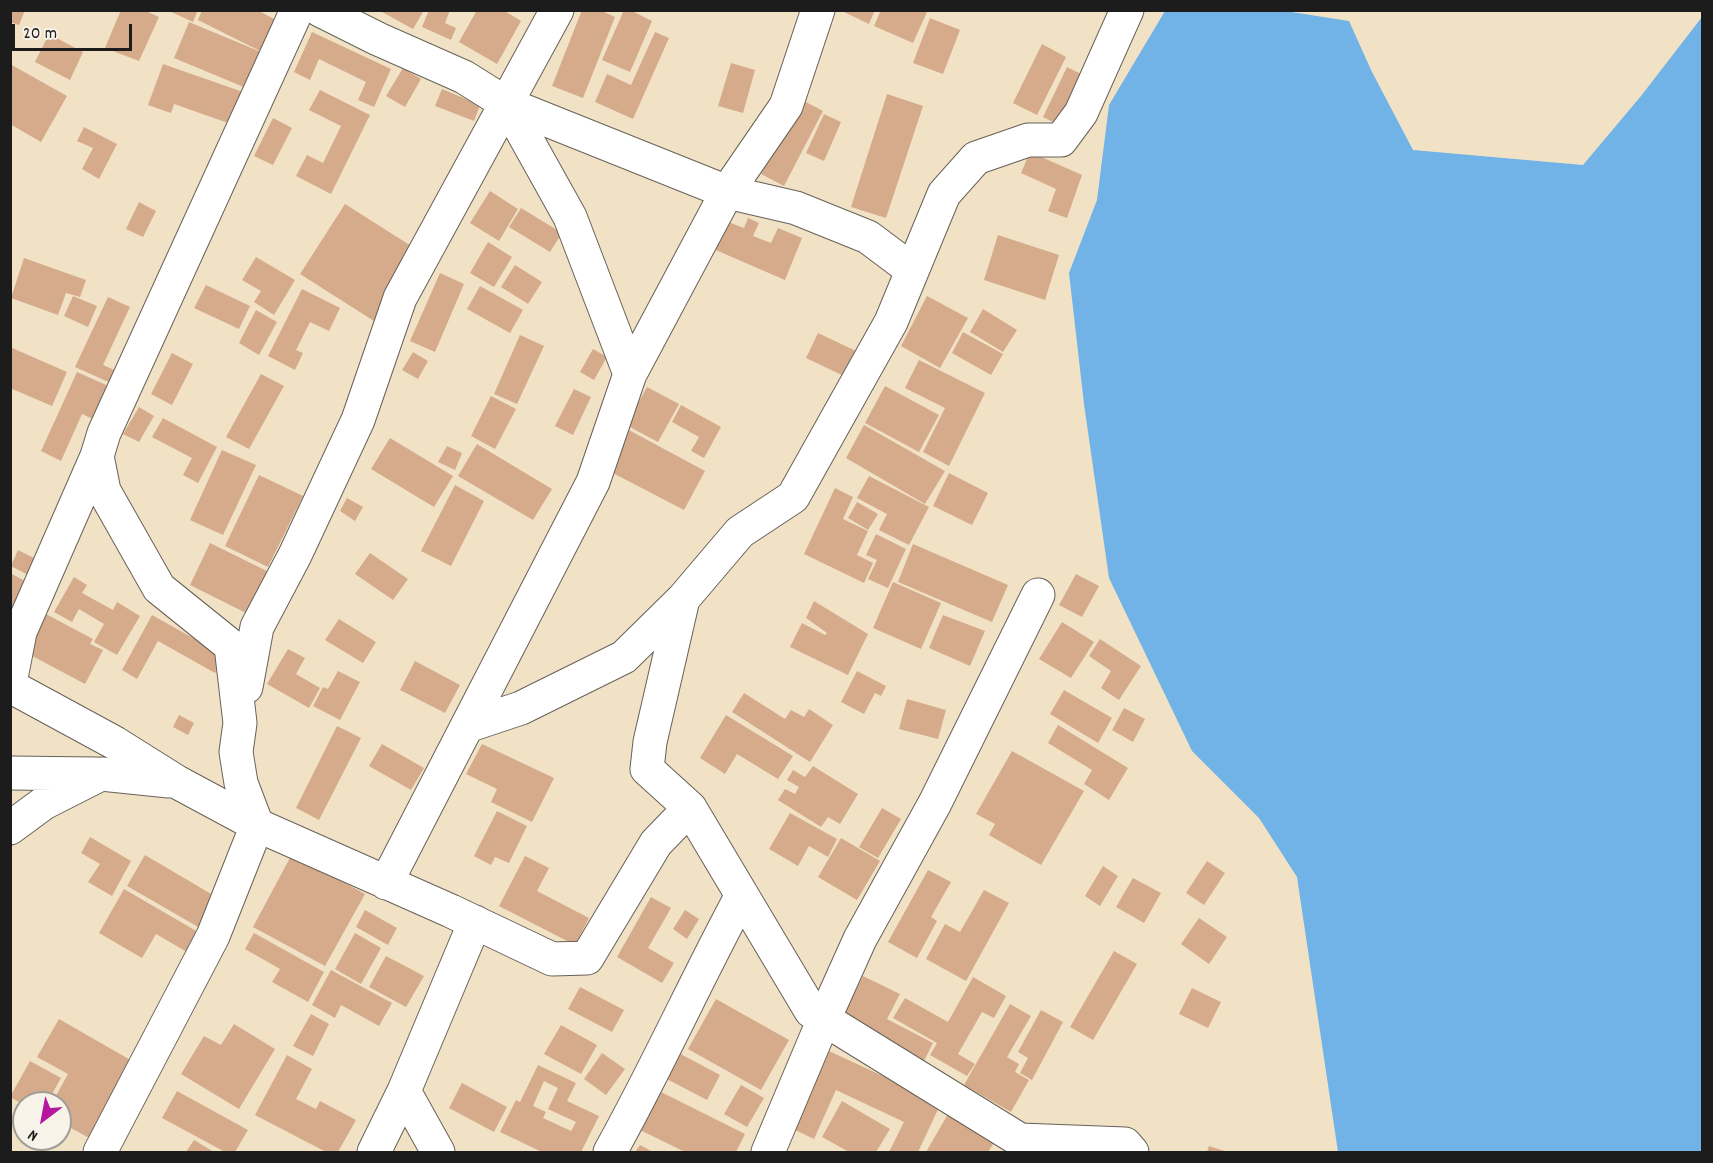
<!DOCTYPE html>
<html>
<head>
<meta charset="utf-8">
<style>
  body { margin:0 }
  #map { position:relative; width:1713px; height:1163px; overflow:hidden; background:#f1e2c6; font-family:Dekko,sans-serif }
  canvas { display:block }
  .frame { position:absolute; inset:0; border:12px solid #1c1c1c; pointer-events:none }
  .north { position:absolute; left:12px; top:1091px; width:60px; height:60px; box-sizing:border-box; background:#f7f3e8; border:2px solid #9f9d96; border-radius:50%; rotate:212deg; font-size:16px; font-weight:700; line-height:24px; text-align:center; color:#1c1c1c }
  .north::after { content:''; display:block; margin:auto; width:21px; height:27px; background:#b5179e; clip-path:polygon(50% 0,100% 100%,50% 72%,0 100%) }
  .scale { position:absolute; left:12px; top:24px; width:120px; height:27px; box-sizing:border-box; border:3px solid #1c1c1c; border-top:0; padding-left:8px; font-size:18px; line-height:21px; white-space:nowrap; color:#1c1c1c; -webkit-text-stroke:4px #f7f3e8; paint-order:stroke }
</style>
</head>
<body>
<div id="map">
<canvas width="1713" height="1163"></canvas>
<div class="frame"></div>
<div class="north">N</div>
<div class="scale">20 m</div>
</div>
<script>
const ctx = document.querySelector('canvas').getContext('2d');
ctx.lineJoin = 'round';
function fill(path, color) {
  ctx.fillStyle = color;
  ctx.fill(path, 'evenodd');
}
function stroke(path, color, width, dash) {
  ctx.strokeStyle = color;
  ctx.lineWidth = width;
  ctx.lineCap = dash ? 'butt' : 'round';
  ctx.setLineDash(dash || []);
  ctx.stroke(path);
}
fill(new Path2D(`
  M 1165,11 L 1285,11 L 1349,21 L 1372,72 L 1413,150 L 1583,165 L 1641,96 L 1702,17 L 1702,1152 L 1338,1152 L 1297,877 L 1259,818 L 1192,751 L 1109,578 L 1084,404 L 1069,273 L 1097,200 L 1109,105 Z`), '#71b3e6');
fill(new Path2D(`
  M 10,10 L 25,10 L 19,25 L 10,22 Z
  M 121,10 L 144,10 L 159,17 L 139,61 L 105,48 Z
  M 167,10 L 198,10 L 193,22 Z
  M 202,10 L 257,10 L 276,20 L 260,51 L 198,20 Z
  M 383,10 L 420,10 L 423,12 L 413,29 L 382,12 Z
  M 429,10 L 450,10 L 445,23 L 456,28 L 451,40 L 422,27 Z
  M 477,10 L 503,10 L 521,21 L 497,64 L 459,42 Z
  M 582,10 L 600,10 L 615,17 L 583,98 L 552,86 Z
  M 624,10 L 630,10 L 652,21 L 630,72 L 602,60 Z
  M 840,10 L 875,10 L 869,24 Z
  M 881,10 L 924,10 L 927,12 L 913,43 L 874,26 Z
  M 930,18 L 960,30 L 943,74 L 913,63 Z
  M 189,22 L 261,52 L 246,88 L 174,58 Z
  M 312,32 L 391,69 L 374,107 L 358,100 L 366,82 L 319,59 L 310,80 L 294,72 Z
  M 655,32 L 669,38 L 633,119 L 595,102 L 607,74 L 631,85 Z
  M 49,34 L 83,52 L 70,80 L 35,62 Z
  M 1042,44 L 1066,57 L 1037,115 L 1013,103 Z
  M 731,63 L 755,70 L 743,113 L 718,106 Z
  M 10,64 L 67,96 L 41,142 L 10,124 Z
  M 163,64 L 243,92 L 231,124 L 174,104 L 171,113 L 148,105 Z
  M 1067,67 L 1085,76 L 1061,126 L 1043,117 Z
  M 403,68 L 421,79 L 405,107 L 386,96 Z
  M 442,89 L 480,105 L 474,121 L 435,106 Z
  M 320,90 L 370,115 L 331,194 L 296,176 L 307,155 L 323,163 L 341,126 L 309,110 Z
  M 887,94 L 923,106 L 886,218 L 851,207 Z
  M 800,99 L 823,111 L 784,186 L 761,174 Z
  M 824,114 L 841,122 L 824,161 L 806,153 Z
  M 273,118 L 292,128 L 273,165 L 254,156 Z
  M 84,127 L 117,144 L 99,179 L 82,169 L 93,148 L 77,141 Z
  M 1030,152 L 1082,175 L 1067,218 L 1048,211 L 1056,189 L 1021,173 Z
  M 490,191 L 518,209 L 499,241 L 470,223 Z
  M 139,202 L 156,211 L 143,237 L 126,229 Z
  M 345,204 L 419,251 L 374,321 L 300,274 Z
  M 521,208 L 562,233 L 550,252 L 509,227 Z
  M 748,218 L 759,223 L 753,236 L 771,243 L 778,228 L 802,238 L 785,280 L 711,248 L 723,220 L 744,228 Z
  M 998,235 L 1059,255 L 1045,300 L 984,280 Z
  M 488,242 L 512,257 L 494,287 L 470,273 Z
  M 256,257 L 295,280 L 274,315 L 254,302 L 261,291 L 242,280 Z
  M 24,258 L 86,280 L 80,297 L 66,293 L 58,315 L 11,298 Z
  M 515,265 L 542,282 L 528,304 L 501,287 Z
  M 440,273 L 464,284 L 435,352 L 410,341 Z
  M 206,285 L 250,306 L 239,329 L 194,308 Z
  M 480,286 L 523,310 L 510,333 L 467,309 Z
  M 302,289 L 340,308 L 329,331 L 310,322 L 296,350 L 303,353 L 295,370 L 268,356 Z
  M 73,296 L 97,306 L 88,327 L 64,316 Z
  M 927,296 L 968,318 L 940,368 L 901,346 Z
  M 108,297 L 130,307 L 103,365 L 119,372 L 113,384 L 75,367 Z
  M 983,309 L 1017,330 L 1003,352 L 970,332 Z
  M 256,310 L 277,322 L 259,355 L 239,343 Z
  M 963,332 L 1003,354 L 991,375 L 952,353 Z
  M 818,333 L 858,352 L 846,377 L 806,358 Z
  M 520,335 L 544,346 L 517,404 L 494,394 Z
  M 10,347 L 67,372 L 52,406 L 10,388 Z
  M 593,349 L 607,357 L 594,380 L 580,372 Z
  M 413,352 L 428,361 L 418,379 L 402,370 Z
  M 172,353 L 193,364 L 172,405 L 151,394 Z
  M 919,360 L 985,393 L 949,466 L 923,452 L 945,408 L 905,388 Z
  M 77,372 L 113,388 L 97,421 L 82,414 L 61,461 L 41,451 Z
  M 261,374 L 284,386 L 249,449 L 226,437 Z
  M 885,386 L 939,415 L 919,452 L 865,423 Z
  M 647,387 L 679,404 L 658,442 L 626,425 Z
  M 574,389 L 591,397 L 573,435 L 555,426 Z
  M 491,396 L 516,409 L 495,449 L 471,436 Z
  M 681,405 L 721,427 L 704,458 L 691,451 L 699,437 L 672,422 Z
  M 139,407 L 154,416 L 139,442 L 123,434 Z
  M 163,418 L 217,447 L 198,483 L 183,475 L 192,458 L 152,437 Z
  M 864,425 L 945,471 L 925,504 L 846,458 Z
  M 627,429 L 705,471 L 684,510 L 605,469 Z
  M 390,438 L 453,476 L 434,507 L 371,469 Z
  M 477,444 L 552,489 L 533,520 L 458,476 Z
  M 447,446 L 462,453 L 455,470 L 438,462 Z
  M 222,450 L 256,465 L 223,535 L 190,520 Z
  M 949,473 L 988,493 L 972,525 L 933,506 Z
  M 259,475 L 303,496 L 268,567 L 225,546 Z
  M 869,476 L 929,507 L 909,545 L 879,530 L 887,514 L 857,498 Z
  M 455,485 L 484,501 L 451,566 L 421,551 Z
  M 835,488 L 853,497 L 843,519 L 868,531 L 857,555 L 873,563 L 864,583 L 804,554 Z
  M 347,498 L 363,507 L 355,521 L 340,511 Z
  M 857,502 L 878,514 L 868,530 L 848,518 Z
  M 876,534 L 906,549 L 888,588 L 868,579 L 877,560 L 866,555 Z
  M 210,543 L 271,573 L 250,615 L 190,585 Z
  M 913,544 L 1008,585 L 992,622 L 898,582 Z
  M 18,550 L 36,559 L 28,575 L 11,566 Z
  M 370,553 L 408,579 L 393,600 L 355,574 Z
  M 10,573 L 29,583 L 10,615 Z
  M 1076,574 L 1099,586 L 1082,617 L 1059,605 Z
  M 74,577 L 87,585 L 82,593 L 113,610 L 117,602 L 140,616 L 117,655 L 94,642 L 104,624 L 79,609 L 72,622 L 54,612 Z
  M 893,582 L 941,603 L 921,649 L 873,628 Z
  M 814,601 L 868,634 L 848,675 L 790,647 L 802,623 L 825,635 L 827,633 L 806,618 Z
  M 44,613 L 93,639 L 90,644 L 103,650 L 85,684 L 23,651 Z
  M 152,615 L 225,656 L 215,673 L 158,641 L 137,679 L 122,670 Z
  M 943,615 L 985,631 L 970,666 L 929,648 Z
  M 339,619 L 376,642 L 363,663 L 325,640 Z
  M 1062,622 L 1094,642 L 1071,678 L 1039,659 Z
  M 1100,639 L 1141,666 L 1119,700 L 1101,688 L 1111,671 L 1089,656 Z
  M 288,649 L 305,658 L 296,674 L 320,688 L 309,708 L 267,684 Z
  M 415,661 L 460,685 L 445,713 L 400,690 Z
  M 338,671 L 360,682 L 340,720 L 313,706 L 323,687 L 328,689 Z
  M 857,671 L 886,686 L 881,696 L 875,693 L 864,714 L 841,702 Z
  M 1064,690 L 1112,718 L 1098,743 L 1050,714 Z
  M 744,693 L 785,719 L 791,710 L 804,717 L 809,709 L 833,725 L 810,762 L 732,712 Z
  M 907,699 L 946,710 L 938,739 L 899,729 Z
  M 1124,708 L 1145,719 L 1133,742 L 1112,730 Z
  M 179,715 L 194,723 L 188,735 L 173,727 Z
  M 726,715 L 793,756 L 778,779 L 737,754 L 725,774 L 700,758 Z
  M 1058,725 L 1128,768 L 1109,800 L 1084,784 L 1092,770 L 1048,743 Z
  M 337,726 L 361,738 L 319,820 L 296,808 Z
  M 382,744 L 424,768 L 411,790 L 369,766 Z
  M 482,744 L 554,778 L 532,822 L 491,802 L 497,789 L 466,774 Z
  M 1012,751 L 1084,791 L 1041,865 L 989,835 L 995,824 L 976,814 Z
  M 813,766 L 858,794 L 840,824 L 828,817 L 821,827 L 778,800 L 785,789 L 795,794 L 799,787 L 787,780 L 793,770 L 805,777 Z
  M 882,808 L 901,819 L 878,858 L 859,847 Z
  M 497,811 L 527,826 L 509,863 L 495,857 L 491,865 L 474,856 Z
  M 790,813 L 837,839 L 828,857 L 809,846 L 798,866 L 769,849 Z
  M 90,837 L 131,861 L 112,896 L 88,882 L 100,864 L 81,853 Z
  M 841,838 L 880,861 L 857,900 L 818,877 Z
  M 292,854 L 365,894 L 325,966 L 253,927 Z
  M 145,855 L 218,898 L 200,928 L 127,886 Z
  M 525,856 L 549,868 L 537,891 L 589,918 L 575,945 L 499,906 Z
  M 1207,861 L 1225,873 L 1204,905 L 1186,893 Z
  M 1103,866 L 1118,876 L 1100,906 L 1085,896 Z
  M 928,870 L 951,882 L 931,917 L 937,921 L 917,958 L 888,942 Z
  M 1133,878 L 1161,893 L 1144,923 L 1116,907 Z
  M 124,889 L 198,932 L 187,952 L 156,934 L 142,958 L 99,933 Z
  M 984,890 L 1009,903 L 966,981 L 926,959 L 945,924 L 960,932 Z
  M 651,897 L 671,908 L 648,948 L 674,963 L 662,983 L 617,957 Z
  M 365,910 L 397,928 L 388,945 L 356,927 Z
  M 685,910 L 699,919 L 687,939 L 673,929 Z
  M 1199,918 L 1227,937 L 1209,964 L 1181,944 Z
  M 254,933 L 324,972 L 308,1002 L 272,982 L 280,969 L 245,949 Z
  M 355,933 L 381,948 L 361,984 L 335,969 Z
  M 1114,951 L 1137,964 L 1093,1040 L 1070,1027 Z
  M 386,956 L 424,976 L 406,1007 L 369,987 Z
  M 331,970 L 392,1003 L 379,1026 L 341,1005 L 335,1018 L 312,1005 Z
  M 863,976 L 900,994 L 887,1019 L 933,1043 L 924,1061 L 841,1019 Z
  M 973,977 L 1006,996 L 994,1018 L 982,1012 L 958,1054 L 975,1064 L 967,1076 L 930,1055 L 937,1043 L 893,1018 L 905,998 L 948,1022 Z
  M 580,987 L 624,1010 L 612,1032 L 568,1009 Z
  M 1192,988 L 1221,1002 L 1208,1028 L 1179,1014 Z
  M 716,999 L 789,1040 L 761,1090 L 688,1049 Z
  M 1010,1004 L 1031,1016 L 1007,1057 L 1019,1064 L 1015,1072 L 1029,1080 L 1011,1112 L 964,1085 Z
  M 1041,1010 L 1063,1022 L 1032,1080 L 1020,1073 L 1028,1058 L 1018,1052 Z
  M 311,1014 L 329,1024 L 313,1056 L 293,1046 Z
  M 59,1019 L 134,1062 L 91,1139 L 60,1122 L 60,1103 L 52,1103 L 68,1074 L 37,1057 Z
  M 234,1024 L 275,1049 L 239,1109 L 181,1074 L 204,1036 L 221,1045 Z
  M 561,1025 L 597,1045 L 581,1074 L 544,1054 Z
  M 675,1051 L 720,1075 L 707,1100 L 661,1076 Z
  M 829,1051 L 941,1103 L 918,1152 L 889,1152 L 904,1122 L 836,1090 L 814,1139 L 793,1129 Z
  M 602,1053 L 625,1069 L 606,1095 L 584,1079 Z
  M 287,1055 L 312,1069 L 296,1099 L 316,1109 L 320,1101 L 356,1120 L 338,1152 L 326,1152 L 255,1115 Z
  M 30,1061 L 61,1078 L 47,1103 L 24,1103 L 24,1105 L 10,1097 Z
  M 538,1065 L 576,1083 L 567,1101 L 599,1116 L 581,1152 L 542,1152 L 500,1132 L 516,1100 L 520,1102 ZM 544,1081 L 558,1088 L 548,1109 L 576,1122 L 571,1131 L 543,1118 L 546,1112 L 533,1106 Z
  M 462,1083 L 507,1107 L 494,1132 L 449,1108 Z
  M 741,1085 L 764,1098 L 747,1127 L 724,1114 Z
  M 655,1089 L 745,1134 L 736,1152 L 685,1152 L 636,1128 Z
  M 177,1091 L 248,1130 L 235,1152 L 225,1152 L 162,1118 Z
  M 842,1101 L 890,1129 L 876,1152 L 849,1152 L 822,1137 Z
  M 948,1114 L 995,1141 L 988,1152 L 926,1152 Z
  M 194,1140 L 214,1152 L 186,1152 Z
  M 640,1145 L 653,1152 L 635,1152 Z
  M 1209,1146 L 1228,1152 L 1207,1152 Z`), '#d5ab8c');
const street = new Path2D(`
  M 320,10 L 378,39 L 464,77 L 507,104 L 727,192 L 630,374 L 593,482 L 386,883
  M 818,10 L 786,106 L 727,192 L 796,208 L 868,237 L 912,270
  M 507,104 L 570,217 L 630,374
  M 10,683 L 20,632 L 97,456
  M 10,686 L 115,743 L 177,782 L 257,825 L 451,911 L 552,959 L 587,958 L 656,843 L 690,808 L 811,1011 L 1020,1140 L 1125,1144 L 1132,1152
  M 246,687 L 257,627 L 295,555 L 358,420 L 400,298 L 557,10
  M 467,726 L 521,708 L 624,657 L 683,599
  M 10,773 L 96,774
  M 690,808 L 647,769 L 650,742 L 683,599 L 740,532 L 793,497 L 891,322 L 944,194 L 976,158 L 1028,140 L 1061,140 L 1081,113 L 1127,10
  M 10,828 L 44,803 L 101,774 L 169,781
  M 404,1091 L 438,1152
  M 100,1152 L 213,936 L 257,825 L 241,783 L 236,752 L 240,723 L 231,646 L 159,588 L 104,491 L 97,456 L 104,433 L 297,10
  M 374,1152 L 404,1091 L 475,922
  M 610,1152 C 657,1068 696,980 742,895
  M 768,1152 L 824,1019 L 860,939 L 935,803 L 1038,595`);
stroke(street, '#676158', 35);
stroke(street, '#fff', 33);
</script>
</body>
</html>
